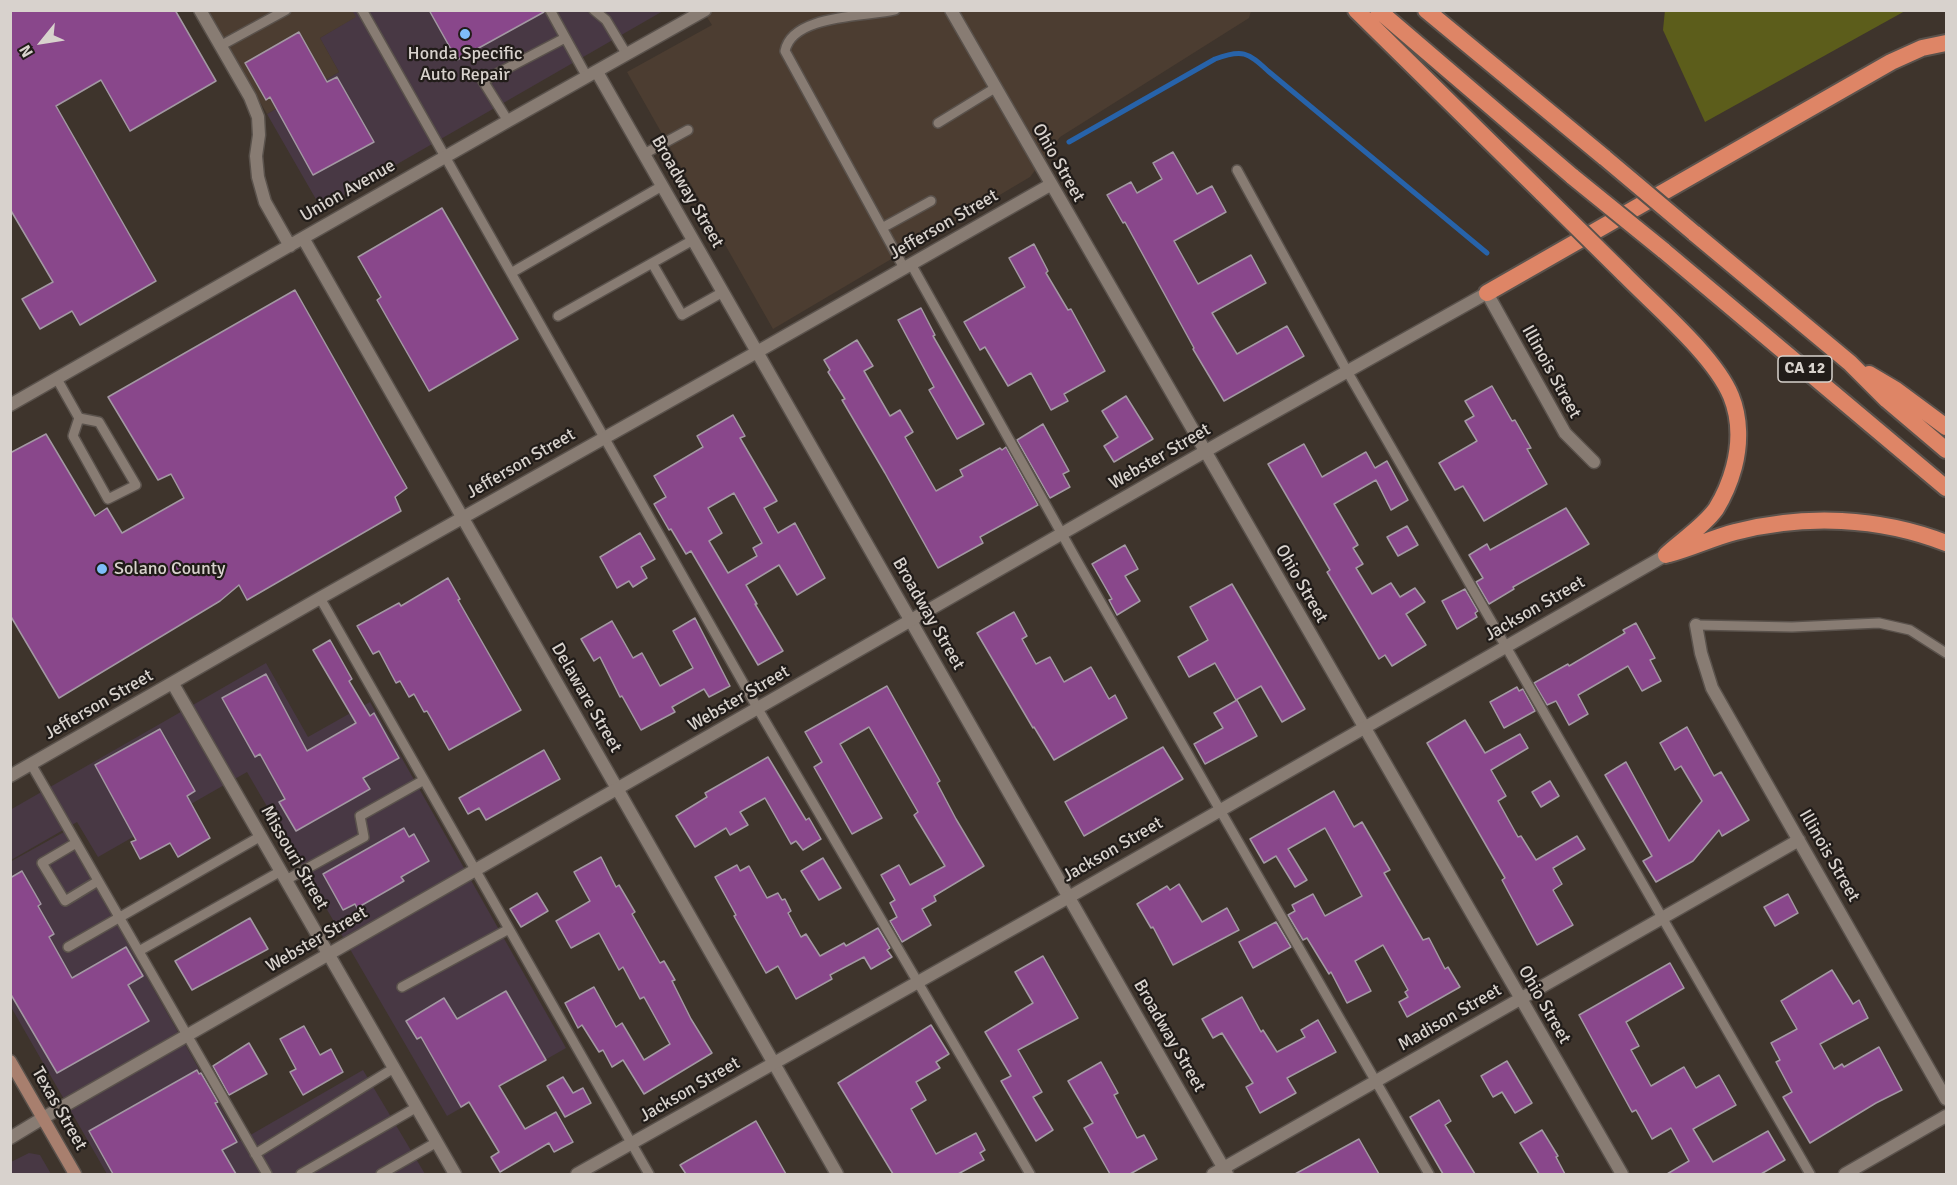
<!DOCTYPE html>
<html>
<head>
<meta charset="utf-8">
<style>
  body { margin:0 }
  #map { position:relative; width:1957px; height:1185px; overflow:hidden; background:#3e342c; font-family:Signika,sans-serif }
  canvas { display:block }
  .frame { position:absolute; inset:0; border:12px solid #d8d2cd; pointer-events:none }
  .north { position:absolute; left:12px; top:12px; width:60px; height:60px; -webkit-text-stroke:4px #211c19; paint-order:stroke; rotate:240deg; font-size:16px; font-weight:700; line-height:24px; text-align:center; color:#d8d2cd }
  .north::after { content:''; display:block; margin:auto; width:21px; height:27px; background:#d8d2cd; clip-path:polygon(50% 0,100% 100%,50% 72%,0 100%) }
</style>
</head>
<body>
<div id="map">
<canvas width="1957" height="1185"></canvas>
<div class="frame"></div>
<div class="north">N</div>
</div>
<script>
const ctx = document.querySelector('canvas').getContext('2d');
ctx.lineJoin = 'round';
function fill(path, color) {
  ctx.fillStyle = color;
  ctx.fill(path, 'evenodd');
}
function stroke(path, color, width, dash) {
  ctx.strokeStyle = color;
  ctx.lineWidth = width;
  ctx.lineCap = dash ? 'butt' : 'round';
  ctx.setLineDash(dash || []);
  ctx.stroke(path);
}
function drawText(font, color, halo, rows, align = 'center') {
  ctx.font = font + ' Signika,sans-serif';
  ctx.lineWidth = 4.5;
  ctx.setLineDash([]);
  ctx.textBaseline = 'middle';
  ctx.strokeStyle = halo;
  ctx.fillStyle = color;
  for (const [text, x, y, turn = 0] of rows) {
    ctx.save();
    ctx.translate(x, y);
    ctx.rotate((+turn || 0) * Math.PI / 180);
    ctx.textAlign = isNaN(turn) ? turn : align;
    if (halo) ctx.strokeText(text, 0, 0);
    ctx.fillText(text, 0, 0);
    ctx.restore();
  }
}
fill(new Path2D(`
  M 352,11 L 663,11 L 321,208 L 267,114 L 339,72 L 320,38 L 355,17 Z
  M 266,663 L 308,737 L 370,702 L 566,1048 L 447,1116 L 247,772 L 98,857 L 77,822 L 11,860 L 10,810 Z
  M 64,832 L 240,1141 L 363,1070 L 425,1174 L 107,1174 L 11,1007 L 10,862 Z
  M 29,1153 L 40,1155 L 51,1174 L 11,1174 L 11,1162 Z`), '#483844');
fill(new Path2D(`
  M 352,10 L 356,17 L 320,38 L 339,72 L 267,114 L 207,11 Z
  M 703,11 L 1251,11 L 1249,18 L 1060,137 L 1030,177 L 773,329 L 627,72 L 712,25 Z`), '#4c3d31');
fill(new Path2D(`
  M 1665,10 L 1905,10 L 1905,11 L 1705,122 L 1663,30 Z`), '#5c5d1b');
stroke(new Path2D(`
  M 1069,142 L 1215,59 C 1242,49 1248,52 1268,71 L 1487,253`), '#2763aa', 5);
const building = new Path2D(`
  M 10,10 L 175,10 L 216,81 L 130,131 L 101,80 L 56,106 L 156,281 L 80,325 L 72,311 L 40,329 L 22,299 L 53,282 L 10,209 Z
  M 429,10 L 543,10 L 544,12 L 457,60 Z
  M 299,32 L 327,82 L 337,77 L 374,142 L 313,175 L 270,97 L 266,100 L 245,63 Z
  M 1173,152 L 1197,194 L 1212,186 L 1226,212 L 1174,241 L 1198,284 L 1251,255 L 1266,283 L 1212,313 L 1237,354 L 1287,326 L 1304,356 L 1224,401 L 1193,349 L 1194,348 L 1125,222 L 1123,223 L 1107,195 L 1131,182 L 1137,193 L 1162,179 L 1153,163 Z
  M 442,208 L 518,339 L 429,391 L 377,300 L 381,297 L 358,257 Z
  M 1034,244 L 1048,271 L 1046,273 L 1068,310 L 1071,309 L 1105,371 L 1064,394 L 1068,401 L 1051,410 L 1031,373 L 1008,386 L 985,347 L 980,350 L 964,322 L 1025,287 L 1009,258 Z
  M 295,290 L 407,488 L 395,497 L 401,511 L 247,600 L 239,585 L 220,601 L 59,698 L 10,615 L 10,453 L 46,434 L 95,516 L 107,508 L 122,533 L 184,498 L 171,474 L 158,480 L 108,397 Z
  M 921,308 L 935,335 L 933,336 L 984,424 L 957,439 L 929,390 L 934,387 L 898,320 Z
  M 857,340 L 873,366 L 864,371 L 890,416 L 900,410 L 913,432 L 905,437 L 936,491 L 963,476 L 960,470 L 1000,448 L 1002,450 L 1006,447 L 1038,505 L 980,537 L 983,543 L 938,568 L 885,473 L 842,400 L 845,399 L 828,372 L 830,370 L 824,360 Z
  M 1492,386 L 1512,421 L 1515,420 L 1531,448 L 1527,449 L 1547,484 L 1484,521 L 1463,486 L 1455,490 L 1439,463 L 1477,441 L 1465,421 L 1474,416 L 1465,401 Z
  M 1126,396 L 1153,439 L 1114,462 L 1104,446 L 1118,437 L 1102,411 Z
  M 733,415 L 745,436 L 740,438 L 777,501 L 764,508 L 778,533 L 795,523 L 825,578 L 797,595 L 779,565 L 746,585 L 757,604 L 755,604 L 783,651 L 758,665 L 691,551 L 686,554 L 671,529 L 669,530 L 654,504 L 666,497 L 654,476 L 703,447 L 697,436 ZM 734,493 L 762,543 L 753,548 L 757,556 L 728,573 L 709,541 L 722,533 L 708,508 Z
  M 1043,424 L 1069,471 L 1063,474 L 1070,487 L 1050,498 L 1017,440 Z
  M 1304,444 L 1322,477 L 1366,452 L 1375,468 L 1387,461 L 1408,500 L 1391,510 L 1376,480 L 1334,504 L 1358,545 L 1353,548 L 1363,564 L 1356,568 L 1372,594 L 1391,583 L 1400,597 L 1415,588 L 1425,602 L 1406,614 L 1426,645 L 1392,666 L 1385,655 L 1379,659 L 1327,572 L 1330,570 L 1268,464 Z
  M 1566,508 L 1589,544 L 1513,587 L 1514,589 L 1489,604 L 1476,582 L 1483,578 L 1469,555 L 1487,544 L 1490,550 Z
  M 1407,526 L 1418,545 L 1398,556 L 1387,537 Z
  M 640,533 L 655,559 L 641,567 L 647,578 L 633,587 L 629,581 L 617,588 L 600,557 Z
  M 1125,545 L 1138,569 L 1125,576 L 1140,601 L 1117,615 L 1109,600 L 1112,599 L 1092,564 Z
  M 448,578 L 460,599 L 458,600 L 521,710 L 449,750 L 427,711 L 424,712 L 414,694 L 409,697 L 400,681 L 396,683 L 379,651 L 373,654 L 357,626 L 399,603 L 401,606 Z
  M 1232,584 L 1305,709 L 1282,722 L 1261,686 L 1236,700 L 1215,663 L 1189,677 L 1178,657 L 1208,640 L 1190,607 Z
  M 1465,589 L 1478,611 L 1475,613 L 1477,617 L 1457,629 L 1442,601 Z
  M 1014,612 L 1027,636 L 1022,639 L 1036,664 L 1050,657 L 1064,682 L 1091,667 L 1109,699 L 1115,695 L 1127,718 L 1054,760 L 1034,727 L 1033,728 L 977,633 Z
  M 695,618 L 730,686 L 709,697 L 704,689 L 672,707 L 675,712 L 641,730 L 622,696 L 620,697 L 600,657 L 594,661 L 581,639 L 612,621 L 633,658 L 642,653 L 660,686 L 693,668 L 673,631 Z
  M 1636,623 L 1655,658 L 1650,660 L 1661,681 L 1642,691 L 1628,666 L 1578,695 L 1588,714 L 1569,725 L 1556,701 L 1547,705 L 1534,683 L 1568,664 L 1569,666 L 1625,633 L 1623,630 Z
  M 330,640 L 352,679 L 349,681 L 370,716 L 374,713 L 399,758 L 363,778 L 370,789 L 296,831 L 279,802 L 285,799 L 260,754 L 255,757 L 222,698 L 266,674 L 307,751 L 356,723 L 313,650 Z
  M 887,686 L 940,781 L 937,783 L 956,819 L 984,866 L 934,896 L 936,901 L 922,909 L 931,925 L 902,942 L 890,921 L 897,917 L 890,903 L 895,900 L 881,875 L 899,865 L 910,885 L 945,866 L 914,815 L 918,812 L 869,727 L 840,744 L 882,818 L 852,834 L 814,767 L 822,762 L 805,732 Z
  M 1517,687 L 1519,691 L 1523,689 L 1535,711 L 1504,728 L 1490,702 Z
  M 1237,700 L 1257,736 L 1205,764 L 1194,744 L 1223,728 L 1214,713 Z
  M 1465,720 L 1485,753 L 1520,734 L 1528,748 L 1491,770 L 1506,796 L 1498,801 L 1518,837 L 1521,836 L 1536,860 L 1577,836 L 1585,849 L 1553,868 L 1562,884 L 1553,890 L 1573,925 L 1537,945 L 1502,880 L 1505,878 L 1427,743 Z
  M 1687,727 L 1714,776 L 1721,772 L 1749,820 L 1722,836 L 1719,830 L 1693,861 L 1656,882 L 1643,861 L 1652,856 L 1605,775 L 1626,762 L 1669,841 L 1702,801 L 1681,766 L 1675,770 L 1660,743 Z
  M 160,729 L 195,791 L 187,796 L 210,838 L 178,857 L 170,843 L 140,859 L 131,842 L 136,840 L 95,765 Z
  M 1163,747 L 1183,779 L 1084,836 L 1065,802 Z
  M 544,750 L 560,779 L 486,820 L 479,808 L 468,814 L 459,798 Z
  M 768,757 L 806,820 L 809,818 L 821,839 L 803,850 L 796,841 L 791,844 L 765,798 L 740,812 L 748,825 L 730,835 L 726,828 L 695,847 L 676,816 L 707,797 L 705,793 Z
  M 1550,781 L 1559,796 L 1541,807 L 1532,792 Z
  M 1334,791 L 1354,827 L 1362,822 L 1390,870 L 1384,873 L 1423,940 L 1429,938 L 1445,969 L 1448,967 L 1460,987 L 1407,1017 L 1399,1002 L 1408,997 L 1405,992 L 1408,990 L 1383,945 L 1355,961 L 1371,991 L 1347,1003 L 1331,972 L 1329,974 L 1307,938 L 1303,940 L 1288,915 L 1295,911 L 1292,905 L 1313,894 L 1325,916 L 1362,896 L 1325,828 L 1288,849 L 1307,880 L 1295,887 L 1276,856 L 1264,863 L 1250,839 Z
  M 404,828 L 409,837 L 414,834 L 429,861 L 401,877 L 404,881 L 357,908 L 355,904 L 343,910 L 323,874 Z
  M 601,857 L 616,887 L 619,885 L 635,912 L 632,914 L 660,963 L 664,961 L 675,980 L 672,981 L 691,1019 L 712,1053 L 644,1094 L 623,1060 L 612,1067 L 603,1050 L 599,1052 L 582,1025 L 578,1028 L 565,1003 L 594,987 L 616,1027 L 622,1023 L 644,1060 L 670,1044 L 644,997 L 640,999 L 623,967 L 619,970 L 599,933 L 571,948 L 556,921 L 590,901 L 574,872 Z
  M 823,858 L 841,888 L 819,900 L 801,871 Z
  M 737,865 L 740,871 L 749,866 L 767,898 L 778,893 L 782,900 L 785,899 L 791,911 L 788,913 L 801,937 L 806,934 L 820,956 L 844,943 L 846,946 L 878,928 L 890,948 L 887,950 L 892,957 L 871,969 L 864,957 L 830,975 L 832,979 L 796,999 L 778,966 L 766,973 L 734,916 L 736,915 L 715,877 Z
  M 22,871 L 41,904 L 38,906 L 54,934 L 49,937 L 72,978 L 126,947 L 143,976 L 128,985 L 149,1021 L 57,1073 L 10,993 L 10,878 Z
  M 1179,884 L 1202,922 L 1227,908 L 1239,930 L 1173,965 L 1153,927 L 1151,928 L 1137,904 L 1167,886 L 1170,890 Z
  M 537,893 L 548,911 L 521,927 L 510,909 Z
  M 1788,894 L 1798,913 L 1775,926 L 1764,907 Z
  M 250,918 L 268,949 L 192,990 L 175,961 Z
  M 1276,922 L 1291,947 L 1253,968 L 1239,942 Z
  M 1043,956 L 1078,1018 L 1018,1050 L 1042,1092 L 1033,1097 L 1053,1130 L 1036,1141 L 1001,1081 L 1011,1076 L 985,1032 L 1033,1003 L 1015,972 Z
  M 1670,963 L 1684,988 L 1626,1022 L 1639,1046 L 1631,1050 L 1651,1086 L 1684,1067 L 1696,1088 L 1719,1075 L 1736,1105 L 1693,1129 L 1713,1162 L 1768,1131 L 1785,1160 L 1761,1174 L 1667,1174 L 1689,1161 L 1671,1128 L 1652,1139 L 1636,1110 L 1632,1112 L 1579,1015 Z
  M 1832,970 L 1853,1004 L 1859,1000 L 1868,1018 L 1820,1044 L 1834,1069 L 1842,1064 L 1844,1067 L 1879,1047 L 1902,1090 L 1876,1103 L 1810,1143 L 1783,1097 L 1792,1092 L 1776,1062 L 1780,1060 L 1771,1043 L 1797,1029 L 1781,1001 Z
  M 506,991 L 546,1060 L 499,1086 L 525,1129 L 556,1112 L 573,1142 L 554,1152 L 549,1143 L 500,1172 L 491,1157 L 499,1152 L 469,1102 L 461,1107 L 421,1037 L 417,1039 L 406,1021 L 444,998 L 457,1019 Z
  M 1242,997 L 1261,1032 L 1263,1030 L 1277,1052 L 1305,1037 L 1301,1030 L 1318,1020 L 1336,1052 L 1287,1078 L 1296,1093 L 1260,1113 L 1246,1087 L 1253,1083 L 1222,1033 L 1213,1038 L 1202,1019 Z
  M 931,1025 L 949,1054 L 936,1062 L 940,1068 L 916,1082 L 926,1100 L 911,1109 L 936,1154 L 976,1133 L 985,1150 L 980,1153 L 984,1160 L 958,1174 L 893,1174 L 838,1083 Z
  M 304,1026 L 320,1055 L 331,1049 L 343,1072 L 303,1095 L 290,1072 L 296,1069 L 280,1039 Z
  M 249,1043 L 267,1074 L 229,1095 L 213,1066 Z
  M 1507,1061 L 1532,1103 L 1515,1113 L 1502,1092 L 1493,1097 L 1481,1076 Z
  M 1101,1062 L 1118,1093 L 1114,1095 L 1137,1138 L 1144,1135 L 1157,1159 L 1130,1174 L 1110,1174 L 1084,1128 L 1093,1123 L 1068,1081 Z
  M 197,1070 L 199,1074 L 201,1073 L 218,1102 L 215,1103 L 237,1142 L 222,1150 L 236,1174 L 113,1174 L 89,1131 Z
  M 563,1077 L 573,1093 L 583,1088 L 591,1103 L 565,1117 L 547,1086 Z
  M 1439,1100 L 1451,1121 L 1445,1125 L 1475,1174 L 1443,1174 L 1410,1117 Z
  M 756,1121 L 786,1174 L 686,1174 L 680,1165 Z
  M 1542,1130 L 1558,1156 L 1556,1157 L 1565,1174 L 1539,1174 L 1520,1143 Z
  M 1359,1139 L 1379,1174 L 1295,1174 Z`);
fill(building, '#89478b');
stroke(building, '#a398a3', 1.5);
const service = new Path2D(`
  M 362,10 L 758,709 L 1030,1174
  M 550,10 L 587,77
  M 594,10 L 606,20 L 627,55
  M 895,10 C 866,17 792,14 785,51 L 904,268
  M 220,46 L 286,10
  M 508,121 L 483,81 L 565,38
  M 938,123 L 995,88
  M 644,154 L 688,130
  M 1237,170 L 1347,371 L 1810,1174
  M 882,228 L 931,201
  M 652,263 L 682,315 L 723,292
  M 911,264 L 1077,561 L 1429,1174
  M 511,273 L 662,186
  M 558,316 L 693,240
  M 57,379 L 79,418 L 73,436 L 108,499 L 136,485 L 99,422 L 79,418
  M 320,598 L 649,1174
  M 1696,625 L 1792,627 L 1879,623 L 1910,630 L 1946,653
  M 31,764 L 267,1174
  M 76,843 L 42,863 L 65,901 L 98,881
  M 286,880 L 364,837 L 360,816 L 424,780
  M 68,947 L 261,836
  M 139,951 L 281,871
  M 402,987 L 509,929
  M 255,1154 L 394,1068
  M 301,1174 L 417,1107
  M 381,1174 L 437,1142`);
const minor = new Path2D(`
  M 200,10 L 250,97 L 258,117 L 259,135 L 256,156 L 258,177 L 265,202 L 290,246
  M 951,10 L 1622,1174
  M 597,72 L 1227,1174
  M 303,238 L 837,1174
  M 1487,293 L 1565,433 L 1594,462
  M 10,405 L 508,121 L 705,10
  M 1696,625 L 1701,653 L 1712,688 L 1946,1099
  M 173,684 L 455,1174
  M 10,776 L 320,598 L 757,352 L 1050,185
  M 10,1138 L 43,1118
  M 1213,1174 L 1799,840
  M 1845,1174 L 1946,1116`);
const tertiary = new Path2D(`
  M 43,1118 L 1225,440 L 1487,293
  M 577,1174 L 1069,897 L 1666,555`);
const secondary = new Path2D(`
  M 10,1061 L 75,1174`);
const trunk = new Path2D(`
  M 1356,10 L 1543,194
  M 1378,10 L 1573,177
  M 1426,10 L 1605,158
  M 1694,233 L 1850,363 L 1887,400 L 1946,450
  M 1663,250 L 1946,488
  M 1623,273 C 1654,305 1714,355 1731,396 C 1740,418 1740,444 1734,467 C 1730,482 1724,496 1716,509 C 1703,527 1682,540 1666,555
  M 1487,293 L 1891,62 L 1922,48 L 1946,43
  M 1869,374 L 1896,390 L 1946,427
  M 1669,554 C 1692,548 1712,538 1735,532 C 1805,514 1879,517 1946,543`);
stroke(service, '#5a524c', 12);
stroke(minor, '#5a524c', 15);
stroke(tertiary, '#5a524c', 15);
stroke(secondary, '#5a524c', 15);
stroke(trunk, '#5a524c', 20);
stroke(service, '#887c73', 9);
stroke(minor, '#887c73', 12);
stroke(tertiary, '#887c73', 12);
stroke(secondary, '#a87f6e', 12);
stroke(trunk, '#de8566', 16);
const trunkBridge = new Path2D(`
  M 1605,158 L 1694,233
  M 1573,177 L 1663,250
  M 1543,194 L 1623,273`);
stroke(trunkBridge, '#5a524c', 20, []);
stroke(trunkBridge, '#de8566', 16);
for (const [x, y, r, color] of [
  [465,34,6,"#7ebdf9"],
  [102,569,6,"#7ebdf9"]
]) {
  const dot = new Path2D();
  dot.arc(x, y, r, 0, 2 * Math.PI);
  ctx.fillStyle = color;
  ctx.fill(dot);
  stroke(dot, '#211c19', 2);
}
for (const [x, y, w] of [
  [1805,369,54]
]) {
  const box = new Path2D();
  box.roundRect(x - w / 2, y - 13, w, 26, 4.5);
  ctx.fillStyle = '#211c19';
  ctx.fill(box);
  stroke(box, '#d8d2cd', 1.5);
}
drawText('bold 16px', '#d8d2cd', null, [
  ["CA 12",1805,369]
]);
drawText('18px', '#d8d2cd', '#211c19', [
  ["Honda Specific",465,54],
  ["Auto Repair",465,75],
  ["Solano County",114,569,"left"]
]);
drawText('18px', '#d8d2cd', '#211c19', [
  ["Ohio Street",1058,163,60],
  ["Union Avenue",348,191,-30],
  ["Broadway Street",687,192,60],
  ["Jefferson Street",944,225,-30],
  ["Illinois Street",1551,372,61],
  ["Webster Street",1160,457,-30],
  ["Jefferson Street",521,464,-30],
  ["Ohio Street",1301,584,60],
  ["Jackson Street",1535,609,-30],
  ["Broadway Street",928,614,60],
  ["Delaware Street",586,698,60],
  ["Webster Street",739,699,-30],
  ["Jefferson Street",99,705,-30],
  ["Jackson Street",1113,850,-30],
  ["Illinois Street",1829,856,60],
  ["Missouri Street",294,858,60],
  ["Webster Street",317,940,-30],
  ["Ohio Street",1544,1005,60],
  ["Madison Street",1450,1018,-30],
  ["Broadway Street",1169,1036,60],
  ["Jackson Street",690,1090,-30],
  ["Texas Street",59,1109,60]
]);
</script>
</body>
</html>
